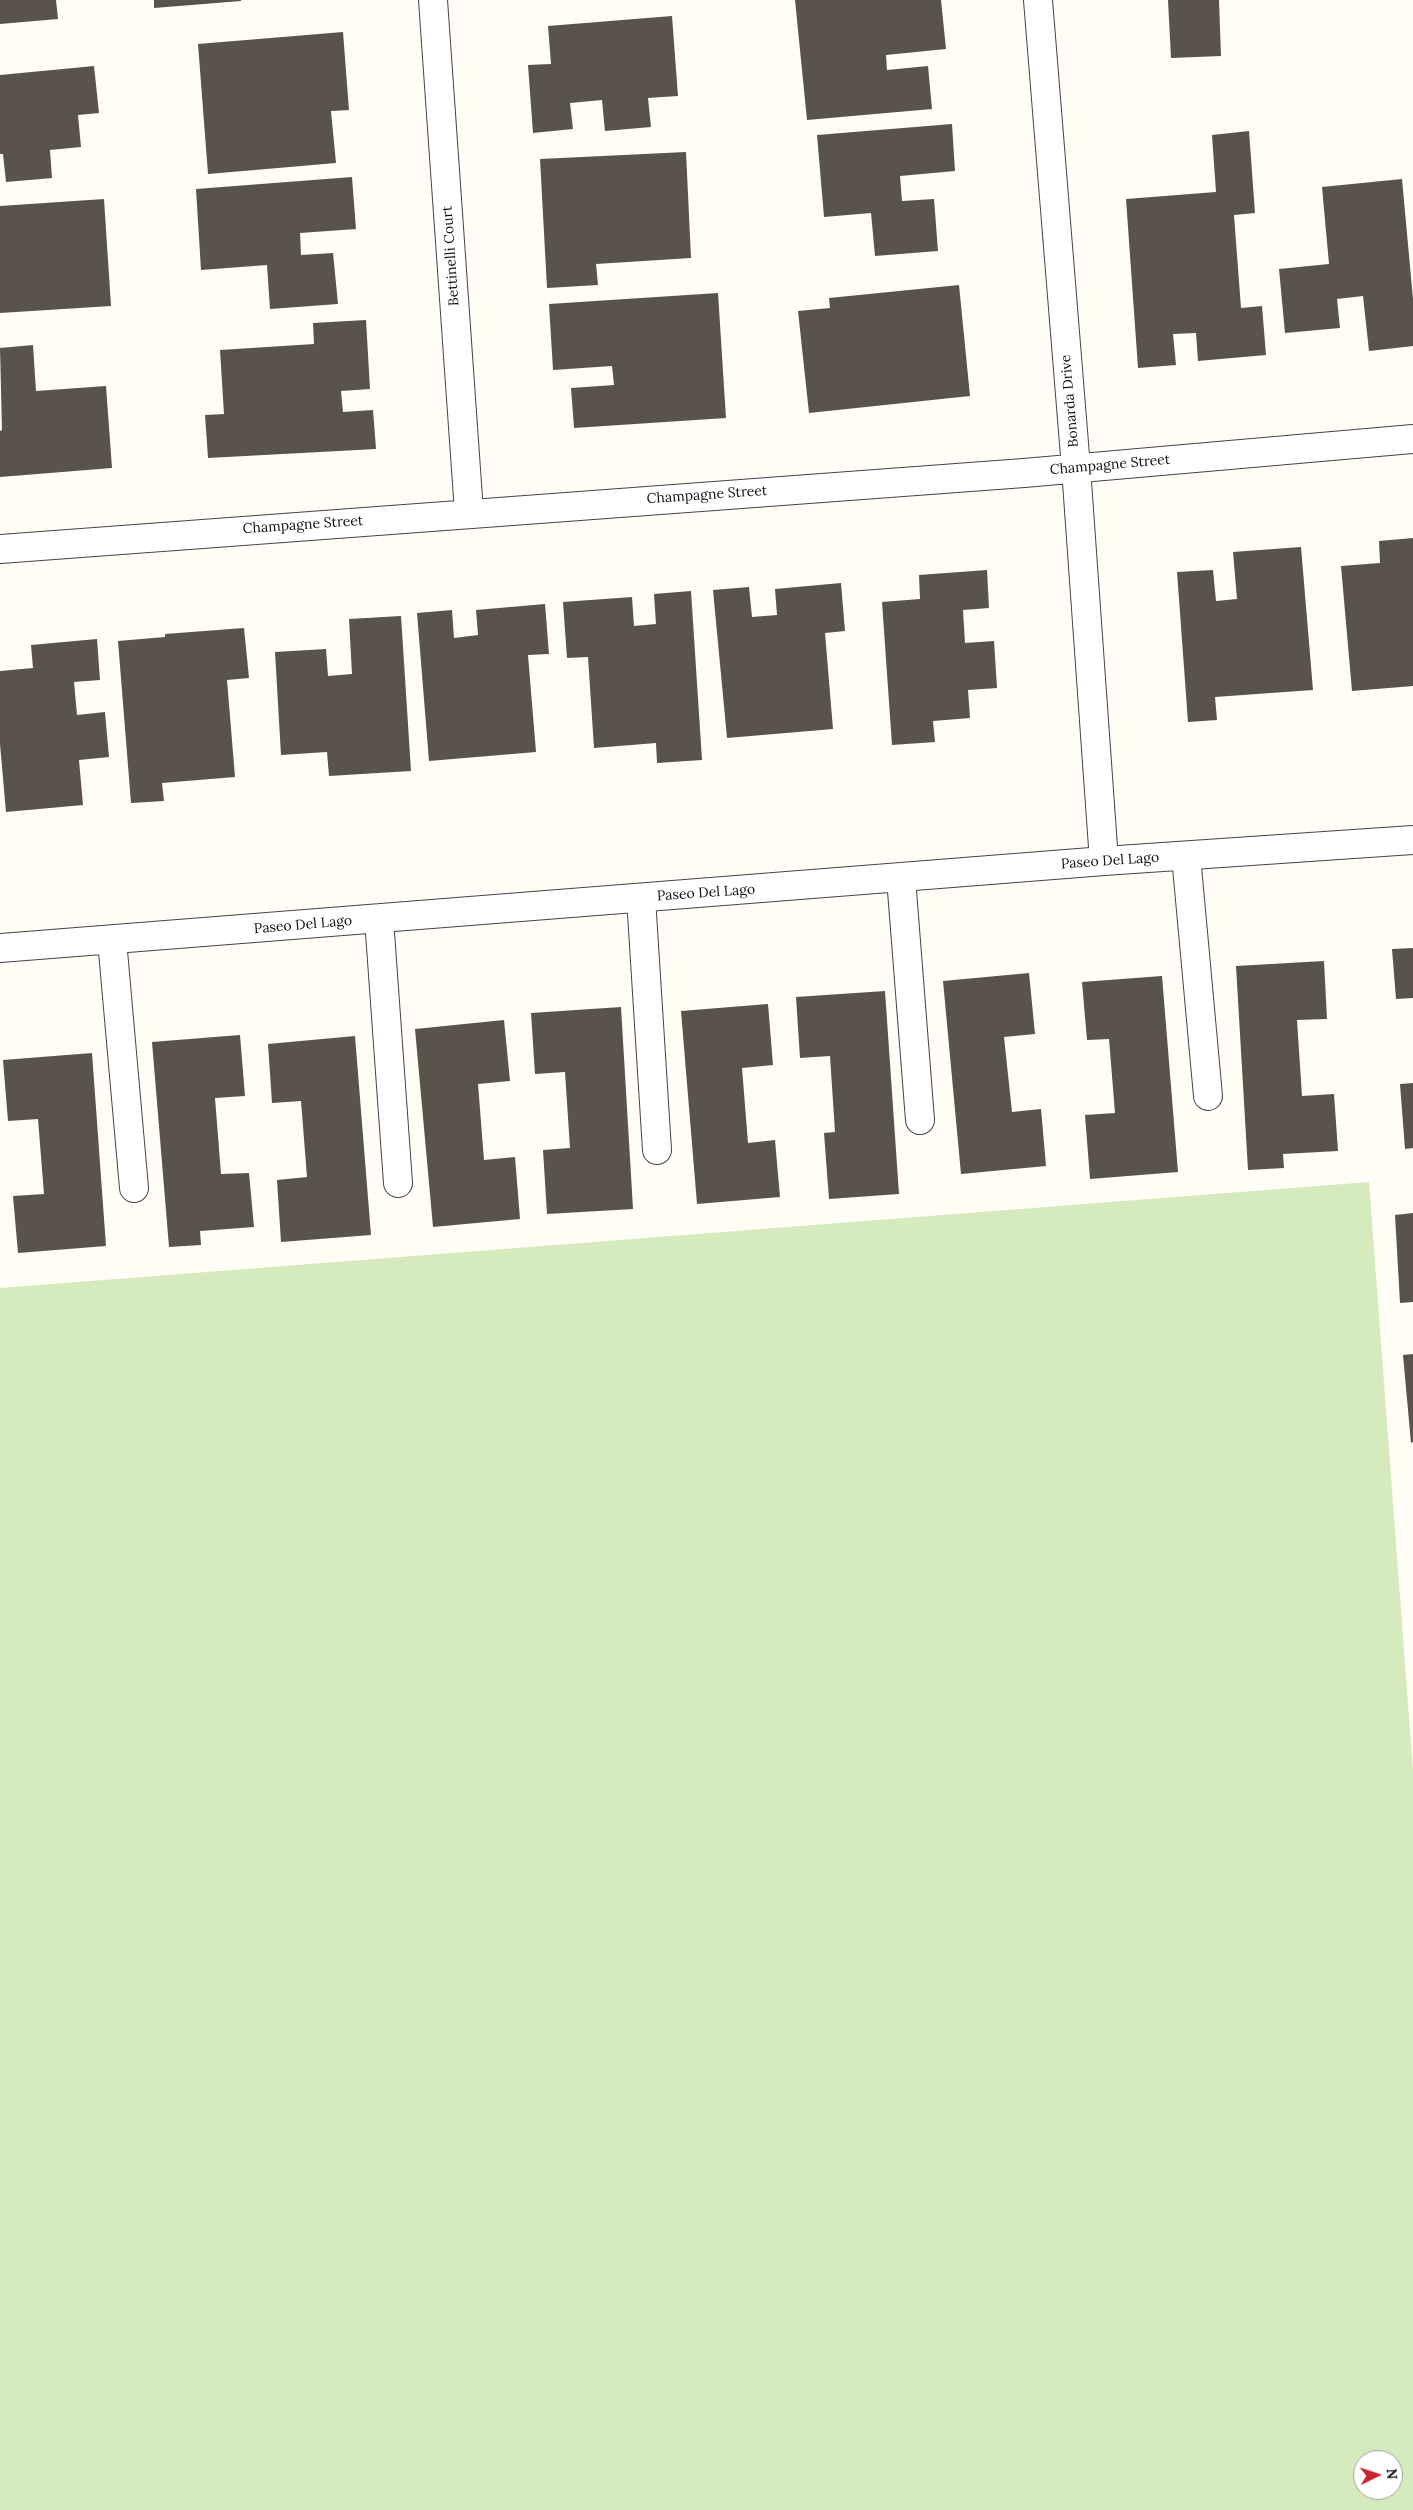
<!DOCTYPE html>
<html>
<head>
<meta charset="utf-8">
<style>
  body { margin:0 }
  #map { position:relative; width:1413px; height:2510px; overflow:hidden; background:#fffdf5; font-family:Lora,serif }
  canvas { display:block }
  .north { position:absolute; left:1353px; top:2450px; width:50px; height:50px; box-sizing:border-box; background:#fff; border:1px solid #a0a0a0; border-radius:50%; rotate:86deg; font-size:14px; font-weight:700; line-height:20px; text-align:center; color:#111 }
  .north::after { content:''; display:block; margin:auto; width:18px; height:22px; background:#c4262e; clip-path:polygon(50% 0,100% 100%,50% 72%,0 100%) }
</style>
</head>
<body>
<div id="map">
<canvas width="1413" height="2510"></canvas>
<div class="north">N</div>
</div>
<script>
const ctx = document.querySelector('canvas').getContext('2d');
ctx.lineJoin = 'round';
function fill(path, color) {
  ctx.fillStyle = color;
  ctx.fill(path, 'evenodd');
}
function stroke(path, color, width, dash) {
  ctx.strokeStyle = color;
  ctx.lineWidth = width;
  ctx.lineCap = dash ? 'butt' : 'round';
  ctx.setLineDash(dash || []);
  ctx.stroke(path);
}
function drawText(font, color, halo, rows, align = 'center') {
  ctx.font = font + ' Lora,serif';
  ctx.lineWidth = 5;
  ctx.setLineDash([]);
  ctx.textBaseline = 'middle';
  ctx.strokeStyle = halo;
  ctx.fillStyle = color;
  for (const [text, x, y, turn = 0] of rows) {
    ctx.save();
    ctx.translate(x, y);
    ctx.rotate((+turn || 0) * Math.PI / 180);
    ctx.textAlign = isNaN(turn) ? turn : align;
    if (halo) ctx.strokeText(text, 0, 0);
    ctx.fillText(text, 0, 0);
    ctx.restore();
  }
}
fill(new Path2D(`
  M 1369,1182 L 1413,1771 L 1413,2510 L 0,2510 L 0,1288 ZM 1363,2460 L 1393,2460 L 1393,2490 L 1363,2490 Z`), '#d5ebbd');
fill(new Path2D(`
  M 0,0 L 56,0 L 58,19 L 0,24 Z
  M 154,0 L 241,0 L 241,1 L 154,8 Z
  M 795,0 L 941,0 L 946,49 L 886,55 L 887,70 L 928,66 L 932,109 L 807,120 Z
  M 1168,0 L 1219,0 L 1221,56 L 1171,58 Z
  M 672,16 L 678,96 L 648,98 L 651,127 L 605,131 L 602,100 L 570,103 L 573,129 L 533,133 L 528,65 L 551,64 L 548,26 Z
  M 343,32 L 349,110 L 331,111 L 336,163 L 208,174 L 198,44 Z
  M 94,66 L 99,113 L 78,115 L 81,147 L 50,150 L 52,178 L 6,182 L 3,154 L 0,154 L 0,75 Z
  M 952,124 L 955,171 L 900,176 L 902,201 L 934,199 L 938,251 L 875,256 L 871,213 L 824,217 L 817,135 Z
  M 1249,131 L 1255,213 L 1234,215 L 1241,308 L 1262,306 L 1266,355 L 1198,361 L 1196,333 L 1173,334 L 1176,365 L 1138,368 L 1126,199 L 1216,192 L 1212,135 Z
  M 686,152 L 691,258 L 596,264 L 598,285 L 547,288 L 540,159 Z
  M 352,177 L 356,229 L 300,233 L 301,255 L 333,253 L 338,304 L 270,309 L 267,265 L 201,270 L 196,189 Z
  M 1402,179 L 1413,299 L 1413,346 L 1369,351 L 1363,296 L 1337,299 L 1340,328 L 1285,333 L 1279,269 L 1329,264 L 1322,187 Z
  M 104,199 L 111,306 L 0,313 L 0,206 Z
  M 959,285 L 970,396 L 809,413 L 798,311 L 830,308 L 829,298 Z
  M 718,293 L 726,418 L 574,428 L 571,388 L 614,385 L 612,366 L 553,370 L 549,304 Z
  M 366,320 L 370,389 L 341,391 L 343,412 L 373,410 L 376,449 L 208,458 L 205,415 L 224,414 L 220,350 L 314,344 L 313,323 Z
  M 33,345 L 36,391 L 106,386 L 112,468 L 0,477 L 0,431 L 2,430 L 0,348 Z
  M 1413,538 L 1413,686 L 1352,691 L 1341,566 L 1380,563 L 1379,541 Z
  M 1301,547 L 1313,690 L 1215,697 L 1217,720 L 1188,722 L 1177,572 L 1213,570 L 1216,601 L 1237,599 L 1233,552 Z
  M 987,570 L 989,608 L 963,610 L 965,643 L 994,641 L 997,688 L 968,690 L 970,718 L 933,721 L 935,742 L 892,745 L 882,602 L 920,599 L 919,575 Z
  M 841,583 L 845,631 L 825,633 L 833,729 L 727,738 L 713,590 L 749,587 L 752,617 L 777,615 L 775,589 Z
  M 691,591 L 702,760 L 657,763 L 656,743 L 594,748 L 588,657 L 567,658 L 563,602 L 632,597 L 634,626 L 656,624 L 654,594 Z
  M 545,604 L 549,654 L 528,655 L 536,752 L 429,761 L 417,613 L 452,610 L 454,638 L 478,635 L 476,610 Z
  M 401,616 L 411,771 L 329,776 L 327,752 L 281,755 L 275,652 L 326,649 L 328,676 L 352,674 L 349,619 Z
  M 244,628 L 249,678 L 227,680 L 235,777 L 162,783 L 164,801 L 131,803 L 118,641 L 165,637 L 165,634 Z
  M 97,639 L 100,680 L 74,682 L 77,715 L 105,712 L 109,757 L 79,760 L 83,805 L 6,812 L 0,744 L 0,671 L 33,668 L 31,645 Z
  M 1413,948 L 1413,998 L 1396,999 L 1392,949 Z
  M 1324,961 L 1327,1019 L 1297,1020 L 1302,1096 L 1334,1094 L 1338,1151 L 1283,1154 L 1284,1168 L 1248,1170 L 1236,966 Z
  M 1029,973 L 1035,1034 L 1004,1037 L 1012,1112 L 1041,1109 L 1046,1166 L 961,1174 L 943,981 Z
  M 1162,976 L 1178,1172 L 1090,1179 L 1085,1115 L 1115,1113 L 1109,1039 L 1087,1040 L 1082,982 Z
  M 885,991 L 899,1194 L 829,1199 L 824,1133 L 835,1132 L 830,1056 L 800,1058 L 796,997 Z
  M 768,1004 L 773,1065 L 742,1068 L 748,1143 L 775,1140 L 780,1197 L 697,1204 L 681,1011 Z
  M 621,1007 L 633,1209 L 547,1214 L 543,1150 L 570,1148 L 565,1072 L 535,1074 L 531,1013 Z
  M 504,1020 L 510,1081 L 478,1084 L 484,1160 L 515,1157 L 520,1219 L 433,1227 L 415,1029 Z
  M 240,1035 L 245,1096 L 215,1098 L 221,1174 L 249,1173 L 254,1227 L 200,1231 L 201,1245 L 169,1247 L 152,1042 Z
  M 355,1036 L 371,1235 L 281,1242 L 277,1180 L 307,1177 L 301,1101 L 272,1103 L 268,1044 Z
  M 92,1053 L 106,1246 L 18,1253 L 13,1196 L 44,1194 L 38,1119 L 8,1121 L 3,1060 Z
  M 1413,1083 L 1413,1148 L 1405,1149 L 1400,1084 Z
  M 1413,1213 L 1413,1302 L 1400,1303 L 1395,1215 Z
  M 1413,1354 L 1413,1442 L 1411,1443 L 1403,1355 Z`), '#5a524d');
const minor = new Path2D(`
  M 433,0 L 469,512
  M 1038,0 L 1076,468 L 1104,861
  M 0,549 L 1024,473 L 1413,439
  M 1186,856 L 1208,1096
  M 901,878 L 920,1120
  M 641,898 L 657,1150
  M 379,919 L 398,1183
  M 112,940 L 134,1188
  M 0,948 L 1104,861 L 1413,840`);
stroke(minor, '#444', 30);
stroke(minor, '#fff', 28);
drawText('14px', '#111', '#fff', [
  ["Bettinelli Court",451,256,-94],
  ["Bonarda Drive",1070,401,-95],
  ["Champagne Street",1110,465,-5],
  ["Champagne Street",707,495,-4],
  ["Champagne Street",303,525,-4],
  ["Paseo Del Lago",1110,861,-4],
  ["Paseo Del Lago",706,893,-4],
  ["Paseo Del Lago",303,925,-5]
]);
</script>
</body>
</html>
